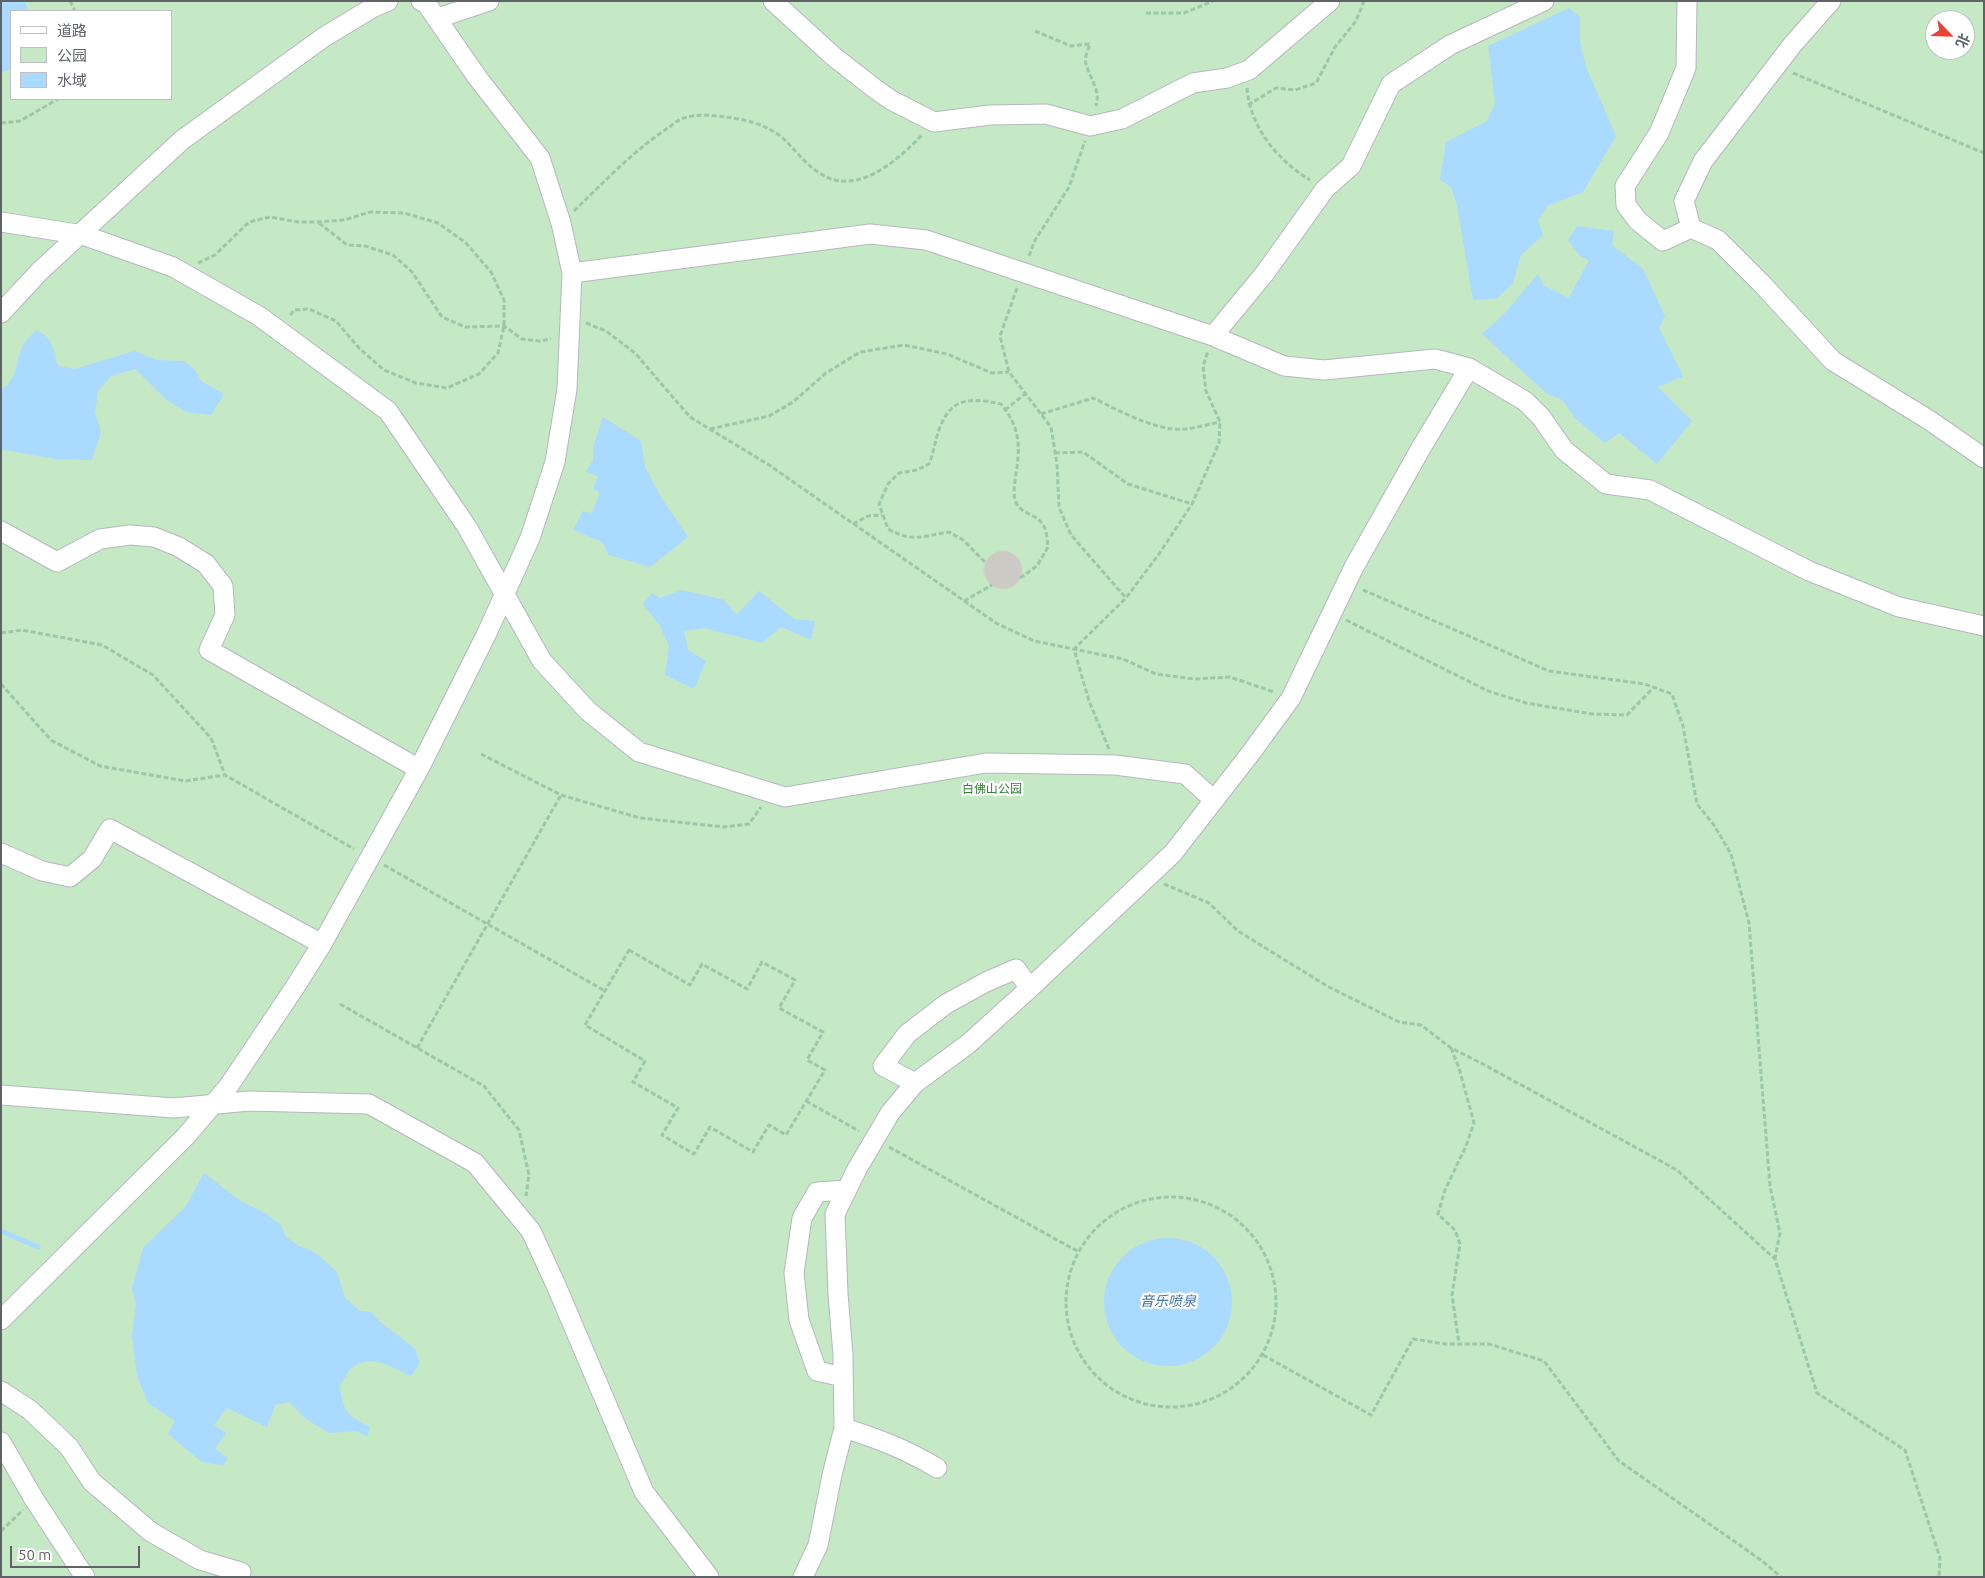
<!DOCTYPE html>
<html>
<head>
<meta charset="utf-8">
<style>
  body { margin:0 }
  #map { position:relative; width:1985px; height:1578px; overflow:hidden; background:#f1efe8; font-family:Ubuntu,"Noto Sans SC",sans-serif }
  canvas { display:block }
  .frame { position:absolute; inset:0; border:2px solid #5f6368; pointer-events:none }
  .legend { position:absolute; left:10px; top:10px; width:162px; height:90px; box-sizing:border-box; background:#fff; border:1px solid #bfc1c3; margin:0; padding:6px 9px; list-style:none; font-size:15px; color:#5f6368 }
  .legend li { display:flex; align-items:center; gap:10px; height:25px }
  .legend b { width:25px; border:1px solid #bfc1c3 }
  .north { position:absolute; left:1925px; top:10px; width:50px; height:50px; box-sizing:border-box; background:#fff; border:1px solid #bfc1c3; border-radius:50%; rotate:114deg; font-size:14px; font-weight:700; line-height:20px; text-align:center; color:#5f6368 }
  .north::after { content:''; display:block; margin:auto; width:18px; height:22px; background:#ea4335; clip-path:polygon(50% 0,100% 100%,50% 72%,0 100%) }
  .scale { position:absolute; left:10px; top:1546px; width:130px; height:22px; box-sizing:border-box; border:2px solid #5f6368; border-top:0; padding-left:6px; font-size:15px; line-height:18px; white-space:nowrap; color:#5f6368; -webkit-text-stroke:4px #fff; paint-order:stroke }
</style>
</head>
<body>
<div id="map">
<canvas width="1985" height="1578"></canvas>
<div class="frame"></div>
<ul class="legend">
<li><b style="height:6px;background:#fff"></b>道路</li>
<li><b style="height:14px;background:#c5e8c5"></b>公园</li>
<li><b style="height:14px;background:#aadaff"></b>水域</li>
</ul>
<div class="north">北</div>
<div class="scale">50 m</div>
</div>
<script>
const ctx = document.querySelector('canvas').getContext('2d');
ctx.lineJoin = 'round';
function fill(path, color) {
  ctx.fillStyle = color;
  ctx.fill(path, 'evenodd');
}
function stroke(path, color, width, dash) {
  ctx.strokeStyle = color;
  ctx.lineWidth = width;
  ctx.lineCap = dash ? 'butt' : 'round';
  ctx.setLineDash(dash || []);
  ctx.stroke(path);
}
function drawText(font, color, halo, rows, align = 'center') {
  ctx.font = font + ' Ubuntu,"Noto Sans SC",sans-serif';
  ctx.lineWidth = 4.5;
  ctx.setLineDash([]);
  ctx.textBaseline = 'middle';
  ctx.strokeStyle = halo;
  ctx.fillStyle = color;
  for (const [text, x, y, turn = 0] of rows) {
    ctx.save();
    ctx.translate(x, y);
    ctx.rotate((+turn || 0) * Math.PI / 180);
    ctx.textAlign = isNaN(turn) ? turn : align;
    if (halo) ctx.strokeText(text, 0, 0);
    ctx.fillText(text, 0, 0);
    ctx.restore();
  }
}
fill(new Path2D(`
  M 1,1 L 1984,1 L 1984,1577 L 1,1577 ZM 11,11 L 171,11 L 171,99 L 11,99 ZM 1935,20 L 1965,20 L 1965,50 L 1935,50 Z`), '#c5e8c5');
fill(new Path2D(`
  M 1,1 L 24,1 L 29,11 L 11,11 L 11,69 L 1,72 Z
  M 1569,8 L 1580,17 L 1580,41 L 1586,67 L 1616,136 L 1583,192 L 1547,206 L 1538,221 L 1543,235 L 1521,255 L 1513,283 L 1497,298 L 1473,300 L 1457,205 L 1451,187 L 1440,180 L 1446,142 L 1487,121 L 1495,103 L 1488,46 Z
  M 1577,226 L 1614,231 L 1612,245 L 1643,269 L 1665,316 L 1659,328 L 1683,376 L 1658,387 L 1692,421 L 1657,464 L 1619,433 L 1605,443 L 1576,419 L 1562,400 L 1546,393 L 1482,334 L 1504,314 L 1538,274 L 1543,285 L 1569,298 L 1589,260 L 1580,256 L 1568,240 Z
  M 36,330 C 53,338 53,349 58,366 L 75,369 L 134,351 L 157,360 L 184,361 L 194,369 L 201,381 L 224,394 L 211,415 L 186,412 L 167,400 L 135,369 L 111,376 L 98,391 L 95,412 L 101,432 L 92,460 L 56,459 L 3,450 L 1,448 L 1,390 C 19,378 15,361 23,345 C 26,340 32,335 36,330 Z
  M 603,417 L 641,441 L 645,467 L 662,499 L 688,537 L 650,567 L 609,555 L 602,542 L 573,530 L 583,511 L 591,514 L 600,493 L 593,489 L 598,476 L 586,472 L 593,460 L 593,448 Z
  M 682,590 L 724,600 L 737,615 L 759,591 L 794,619 L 815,621 L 811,640 L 781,627 L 762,643 L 704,628 L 684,631 L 688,650 L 706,661 L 694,689 L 665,675 L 669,646 L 660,626 L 643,604 L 652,593 L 660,598 Z
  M 204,1173 L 239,1200 L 265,1213 L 281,1225 L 286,1237 L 299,1246 L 315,1252 L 337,1272 L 345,1298 L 360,1311 L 372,1312 L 377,1319 L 415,1349 L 420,1363 L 411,1376 C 393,1368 373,1354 354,1366 C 348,1370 344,1380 340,1386 C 342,1411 348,1416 370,1427 L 367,1436 L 356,1431 L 329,1433 L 306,1419 L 289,1402 L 275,1405 L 267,1427 L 227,1408 L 214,1425 L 226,1433 L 215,1449 L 228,1458 L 223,1465 L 202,1462 L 168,1434 L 175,1421 L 148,1403 L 137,1376 L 132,1336 L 136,1305 L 132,1288 L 143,1248 L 186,1206 Z
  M1104 1302a64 64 0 1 1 128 0a64 64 0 1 1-128 0Z`), '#aadaff');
stroke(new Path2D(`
  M 1,1231 L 38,1247`), '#aadaff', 5);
const building = new Path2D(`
  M984 570a19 19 0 1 1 38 0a19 19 0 1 1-38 0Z`);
fill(building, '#cccac5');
stroke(building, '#d6d1c6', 1);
const minor = new Path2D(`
  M 421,1 L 426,3 L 477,77 L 540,158 L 561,223 L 572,273 L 870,234 L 926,240 L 1213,336 L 1284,366 L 1324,370 L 1435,359 L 1469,368 L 1525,401 L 1541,417 L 1564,450 L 1606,484 L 1650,490 L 1809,571 L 1899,607 L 1984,626
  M 773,1 L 833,56 L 874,88 L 891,100 L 934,122 L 990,115 L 1046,114 L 1090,126 L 1122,119 L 1193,83 L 1227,78 L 1249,70 L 1330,1
  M 1687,1 L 1686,68 L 1659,133 L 1625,186 L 1626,205 L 1638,221 L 1663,241 L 1691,228
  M 1831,1 L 1793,44 L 1703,161 L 1684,201 L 1691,228 L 1718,240 L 1762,284 L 1833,361 L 1929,420 L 1984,458
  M 438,18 L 489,1
  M 1,222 L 83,235 L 173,267 L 259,316 L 388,411 L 467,527 L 542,661 L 588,711 L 639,752 L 785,797 L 986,763 L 1115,765 L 1185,774 L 1214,800
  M 1,313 L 40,271 L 182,140 L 324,37 L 372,8 L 388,1
  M 1213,336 L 1265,273 L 1325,189 L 1351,166 L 1391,84 L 1450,45 L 1544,1
  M 1,531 L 57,562 L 100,539 L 130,535 L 154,537 L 179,547 L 206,564 L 223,586 L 225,615 L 209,650 L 419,769
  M 1,853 L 42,871 L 70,877 L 92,859 L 110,829 L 322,944
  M 915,1083 L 883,1066 L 907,1034 L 946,1004 L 986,982 L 1016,969 L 1030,988
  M 1,1095 L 174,1108 L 249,1101 L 369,1104 L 475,1163 L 531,1231 L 555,1283 L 644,1492 L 709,1577
  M 1,1320 L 186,1136 L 228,1087 L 295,987 L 322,944 L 419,769 L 487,633 L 530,538 L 555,462 L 567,389 L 572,273
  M 843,1377 L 817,1371 L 799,1320 L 794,1273 L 802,1218 L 817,1192 L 846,1190
  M 1,1391 L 30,1410 L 69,1447 L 92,1482 L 151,1532 L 200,1560 L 241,1572
  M 844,1428 C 879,1439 905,1449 937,1468
  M 1,1442 L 34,1499 L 85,1577
  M 803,1577 L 818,1545 L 832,1475 L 844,1428 L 843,1355 L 838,1294 L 835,1214 L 857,1169 L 890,1113 L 915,1083 L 968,1044 L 1030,988 L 1173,853 L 1250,754 L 1291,698 L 1354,567 L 1421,448 L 1469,368`);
stroke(minor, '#b5b8bc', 21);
stroke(new Path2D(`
  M 70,1 L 75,11
  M 1146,13 L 1184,13 L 1213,1
  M 1035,31 L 1071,46 L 1090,44 C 1088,50 1084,58 1086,64 C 1090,79 1101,90 1096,106
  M 1793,73 L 1984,153
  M 1247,88 C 1250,127 1277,160 1310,180
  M 1248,105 L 1276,88 L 1295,90 L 1316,83 L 1335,47 L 1356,21 L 1364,1
  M 1,123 L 20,121 L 58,99
  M 574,211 C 604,182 633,151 668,128 C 673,125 678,119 684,118 C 696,114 713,115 725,117 C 744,119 764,124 779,135 C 794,147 804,164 821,174 C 857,197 898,160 922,135
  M 319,223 L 347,245 L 365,246 L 393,255 L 412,272 L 442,317 L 465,327 L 504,326 L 522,339 L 540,341 L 551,339
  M 1029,256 L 1034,242 L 1069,187 L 1085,141
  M 198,263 L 215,255 L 249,222 L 270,217 L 298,222 L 317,222 L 344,220 L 370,212 L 404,213 L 438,223 L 466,243 L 491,272 L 504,300 L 504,326 L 498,353 L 479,374 L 447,388 L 416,383 L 384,370 L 359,348 L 336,321 L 309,309 L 294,310 L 289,317
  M 1017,288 L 1000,336 L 1009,372 L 1051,427 L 1057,464 L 1059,507 L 1071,535 L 1126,598
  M 586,323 L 606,331 L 635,353 L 690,417 L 769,465 L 996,623 L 1034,641 L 1123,659 L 1156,674 L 1194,679 L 1230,677 L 1274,692
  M 1005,410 L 1025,394
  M 1041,414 L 1093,398 C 1118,410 1157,432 1185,429 C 1197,428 1209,424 1220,422
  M 710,429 L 769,416 L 793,402 L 826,373 L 860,352 L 904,345 L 947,354 L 992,373 L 1009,372
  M 1055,453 L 1083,452 L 1128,484 L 1192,504
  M 853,524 L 868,516 L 882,515
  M 985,562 L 963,540 L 949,532 C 922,536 914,543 888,529 L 879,504 L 888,484 L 899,473 L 917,470 L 929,464 C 934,452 935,440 940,427 C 952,396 973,398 1001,404 C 1019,426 1021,445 1016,473 C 1015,481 1013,491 1015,500 C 1019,513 1033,513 1041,522 C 1047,528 1047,539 1048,547 L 1037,566 L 1020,578
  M 1363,590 L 1549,671 L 1645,684 L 1672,694 L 1683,726 L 1697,804 L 1714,825 L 1731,854 L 1749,923 L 1770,1186 L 1780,1233 L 1775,1258
  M 964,601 L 992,585
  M 1346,620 L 1488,691 L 1526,703 L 1592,714 L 1627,715 L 1654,687
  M 1,633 L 22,630 L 102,645 L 153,675 L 211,738 L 225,775
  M 1,684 L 51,740 L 100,766 L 185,781 L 225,775 L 354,849
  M 1109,749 L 1089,701 L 1074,649 L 1126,598 L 1159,554 L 1192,504 L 1219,443 L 1220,422 L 1206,391 L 1203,366 L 1208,351
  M 481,754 L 561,795 L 640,818 L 724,827 L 749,824 L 761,807
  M 384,865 L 605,991
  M 1164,884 L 1209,903 L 1238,931 L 1327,986 L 1399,1022 L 1421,1025 L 1451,1048 L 1481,1063 L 1677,1170 L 1775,1259 L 1817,1393 L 1905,1450 L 1940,1558 L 1939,1577
  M 629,950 L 690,985 L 702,964 L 747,989 L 762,962 L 795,980 L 779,1008 L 823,1032 L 807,1060 L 825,1070 L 786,1135 L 769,1125 L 753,1152 L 710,1127 L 694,1154 L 662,1135 L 678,1108 L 633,1082 L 645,1061 L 585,1025 Z
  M 340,1004 L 484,1086 L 519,1130 L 529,1175 L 526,1196
  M 417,1048 L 561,795
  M 1451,1048 L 1459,1068 L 1474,1123 L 1466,1146 L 1445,1190 L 1438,1214 L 1455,1230 L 1460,1244 L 1452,1295 L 1459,1344
  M 806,1101 L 859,1131
  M 889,1147 L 1079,1252
  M1066 1302a105 105 0 1 1 210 0a105 105 0 1 1-210 0Z
  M 1263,1355 L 1371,1415 L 1413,1339 L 1445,1344 L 1489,1344 L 1544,1361 L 1619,1461 L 1761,1560 L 1781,1577
  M 1,1531 L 23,1510`), '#9cc7a9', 3, [5, 2.5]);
stroke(minor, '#fff', 19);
drawText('12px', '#348238', '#fff', [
  ["白佛山公园",992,789]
]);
drawText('italic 14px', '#4174aa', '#fff', [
  ["音乐喷泉",1168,1301]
]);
</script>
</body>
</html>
